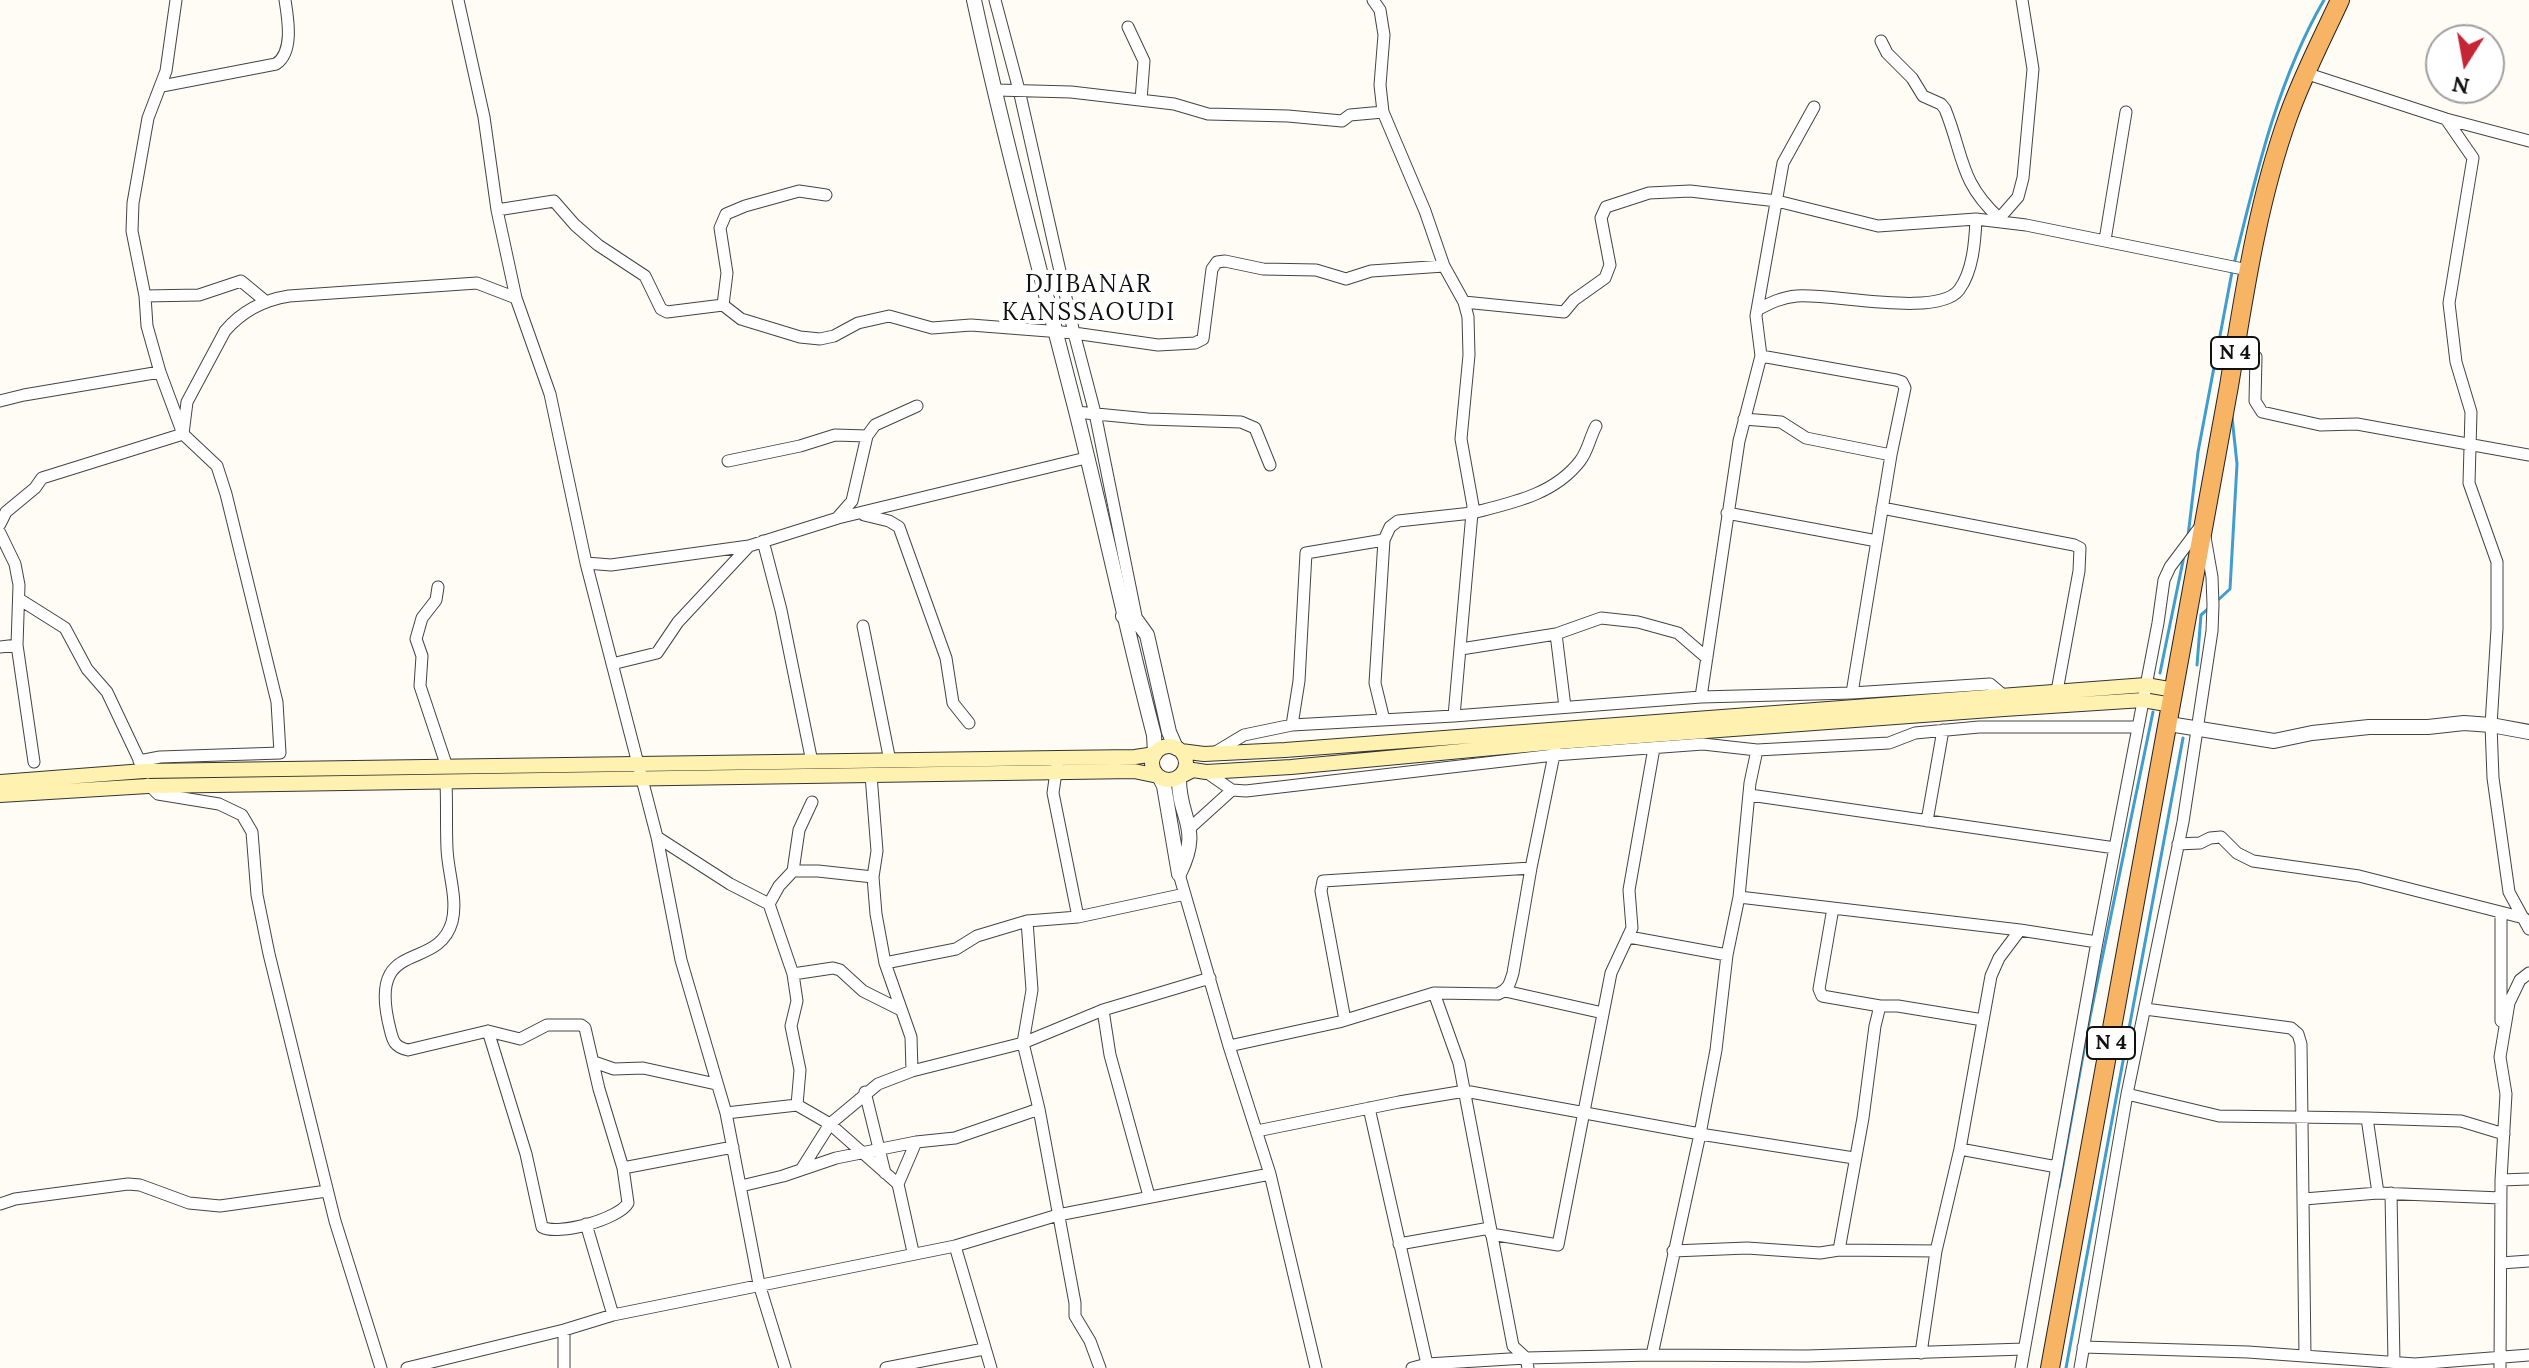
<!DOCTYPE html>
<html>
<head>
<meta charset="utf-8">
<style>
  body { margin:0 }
  #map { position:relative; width:2529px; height:1368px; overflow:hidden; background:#fffcf5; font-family:Lora,serif }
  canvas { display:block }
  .north { position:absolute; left:2425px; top:24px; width:80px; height:80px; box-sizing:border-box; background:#fff; border:2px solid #a0a0a0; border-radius:50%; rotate:191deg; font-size:22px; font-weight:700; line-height:32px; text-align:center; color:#111 }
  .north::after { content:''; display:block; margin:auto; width:28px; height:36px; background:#c42636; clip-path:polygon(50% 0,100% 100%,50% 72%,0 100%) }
</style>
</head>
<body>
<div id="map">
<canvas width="2529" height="1368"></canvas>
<div class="north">N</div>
</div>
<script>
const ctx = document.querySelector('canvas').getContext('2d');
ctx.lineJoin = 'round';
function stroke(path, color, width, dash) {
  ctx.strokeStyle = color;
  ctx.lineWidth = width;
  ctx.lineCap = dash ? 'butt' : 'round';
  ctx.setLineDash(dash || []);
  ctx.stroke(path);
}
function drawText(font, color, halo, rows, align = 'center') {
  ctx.font = font + ' Lora,serif';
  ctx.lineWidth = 8;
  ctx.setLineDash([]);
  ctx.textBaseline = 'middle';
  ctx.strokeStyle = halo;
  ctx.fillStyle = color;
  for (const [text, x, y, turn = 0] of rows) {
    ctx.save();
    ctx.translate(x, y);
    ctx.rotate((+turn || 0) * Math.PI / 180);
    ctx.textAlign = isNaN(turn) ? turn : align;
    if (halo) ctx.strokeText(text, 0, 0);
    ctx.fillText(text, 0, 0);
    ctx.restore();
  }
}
stroke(new Path2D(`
  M 2234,264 C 2256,175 2277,81 2324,0
  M 2188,536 L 2198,452 L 2232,272
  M 2218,600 L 2230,589 L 2237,464 L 2232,417
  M 2197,665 L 2201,615 L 2209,608
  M 2160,673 L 2184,556
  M 2059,1187 L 2090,1017 L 2153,712
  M 2066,1368 L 2183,738`), '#3f9dcf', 3);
const minor = new Path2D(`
  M 458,0 L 484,117 L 497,210 L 516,298 L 550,394 L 586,563 L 657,837 L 681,960 L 726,1113 L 759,1284 L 785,1368
  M 995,0 L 1019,90 L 1074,333 L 1095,413 L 1137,621
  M 1128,27 L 1144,61 L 1141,100
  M 1881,41 L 1887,53 L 1912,78 L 1923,96 L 1941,104 L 1945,109 C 1964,156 1959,181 1999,218
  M 2305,73 L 2446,119 L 2529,141
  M 162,86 L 276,64 C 294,52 288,19 285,0
  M 996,90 L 1071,92 L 1174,104 L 1208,114 L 1288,116 L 1342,121 L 1350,115 L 1383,112
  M 2446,119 L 2473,158 L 2449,303 L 2456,362 L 2471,412 L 2469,483 L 2497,562 L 2497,629 L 2491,725 L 2493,778 L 2509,892 L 2529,929
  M 497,210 L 554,201 L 575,225 L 598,245 L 645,276 L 661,309 L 667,312 L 723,305 L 741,319 L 800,337 L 820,339 L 834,336 L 858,323 L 889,316 L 932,328 L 971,325 L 1074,333 L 1158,345 L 1195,343 L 1203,339 L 1212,269 L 1217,262 L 1225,261 L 1263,269 L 1316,270 L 1346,279 L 1371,271 L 1444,266
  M 1997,221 L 2018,197 L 2023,178 L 2033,69 L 2022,0
  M 2105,240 L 2126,112
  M 145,296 L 199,295 L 241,281 L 264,300
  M 1464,302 L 1564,312 L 1574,300 L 1605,278 L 1610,265 L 1601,218 L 1606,207 L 1649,193 L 1690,191 L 1777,201 L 1878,226 L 1976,219 L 2026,225 L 2248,270
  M 723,305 L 727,273 L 720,228 L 726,214 L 745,206 L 799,191 L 826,195
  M 1757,310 C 1770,303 1782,297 1797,296 C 1832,293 1937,318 1959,290 C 1973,271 1975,242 1976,219
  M 2235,351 L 2256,357 L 2255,401 L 2262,412 L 2320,425 L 2357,424 L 2529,455
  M 1761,356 L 1896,380 L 1902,382 L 1905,388 L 1891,455 L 1852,693
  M 0,401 L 24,395 L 160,372
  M 1076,412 L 1148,419 L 1241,422 L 1255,428 L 1270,465
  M 1744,419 L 1781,422 L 1806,438 L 1891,455
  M 728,461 L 800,446 L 835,435 L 867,436
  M 1882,508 L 2074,545 L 2080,548 L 2079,571 L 2057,691
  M 1727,513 L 1877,541
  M 864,515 L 889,521 L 899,527 L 946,658 L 953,703 L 969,723
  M 838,517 L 852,501 L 867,436 L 875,425 L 917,406
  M 0,524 L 6,512 L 35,488 L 42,478 L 183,434 L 187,402 L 225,331 C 242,311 264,300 289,296 L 477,283 L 516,298
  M 0,533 L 15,564 L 19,585 L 17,645 L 34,762
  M 1384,540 L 1375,683 L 1384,720
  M 763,541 L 781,610 L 812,762
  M 586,563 L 611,565 L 749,546 L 838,518 L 1086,458
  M 438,587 L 436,600 L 422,618 L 416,639 L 422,656 L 420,686 L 447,767
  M 19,599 L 65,628 L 87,669 L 107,692 L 143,768
  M 863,626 L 890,761
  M 1556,634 L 1601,618 L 1638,622 L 1678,633 L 1707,658
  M 0,647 L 17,645
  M 1461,649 L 1556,634 L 1565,707
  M 612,664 L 657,653 L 678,622 L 749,546
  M 1701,697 L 1739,441 L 1761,356 L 1756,316 L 1783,163 L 1814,107
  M 1454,716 L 1472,513 C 1511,503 1554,495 1580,461 C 1588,451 1590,437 1596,426
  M 1292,725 L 1299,681 L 1306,553 L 1384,540 L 1390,527 L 1398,521 L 1472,513 L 1473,506 L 1461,439 L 1469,355 L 1468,317 L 1464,302 L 1444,266 L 1425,211 L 1383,112 L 1380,85 L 1384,35 L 1380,10 L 1373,0
  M 1214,753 L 1244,735 L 1292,725 L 1454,716 L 1701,697 L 1852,693 L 1990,684 L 2003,695 L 2003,700
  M 139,761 L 160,757 L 280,753 L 277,702 L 226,494 L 217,466 L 183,434 L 160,372 L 147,326 L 145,296 L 132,231 L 133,203 L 148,118 L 166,71 L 176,0
  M 1057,765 L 1053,793 L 1078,917
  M 1206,772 L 1232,790 L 1246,791 L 1554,755 L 1703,744 L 1757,750 L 1889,743 L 1915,733 L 1979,727 L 2138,727
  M 871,775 L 877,851 L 873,877 L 876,914 L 885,963 L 911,1037 L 912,1071
  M 446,782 C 447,804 446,827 447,849 C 448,873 458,899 452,922 C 437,974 366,935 390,1029 C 393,1042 395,1047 408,1050 L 488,1031 L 520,1039 L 547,1025 L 581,1025 L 585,1028 L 599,1089 L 623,1168 L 628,1203 C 619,1219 558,1236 542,1227 L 526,1154 L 488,1031
  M 148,784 L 158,794 L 219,804 L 242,815 L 252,832 L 257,895 L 269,954 L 335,1221 L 381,1368
  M 1750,795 L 2115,848
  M 1927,821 L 1943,730
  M 1190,828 L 1232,790
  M 657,837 L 730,884 L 769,904
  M 2178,844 L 2200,843 L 2210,838 L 2221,837 L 2237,853 L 2253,861 L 2359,876 L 2524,918
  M 793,871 L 818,871 L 873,877
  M 1179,874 L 1229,1046 L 1270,1174 L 1316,1368
  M 1739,897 L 2020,930 L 2097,942
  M 1833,908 L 1819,989 L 1822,996 L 1880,1006
  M 2501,914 L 2501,1021
  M 1027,921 L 1032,990 L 1023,1043 L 1039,1109 L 1075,1303 L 1075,1316 L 1090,1341 L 1100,1368
  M 1629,937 L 1727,955
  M 885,963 L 956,949 L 977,936 L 1027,921 L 1078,917 L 1185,894
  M 793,974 L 833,968 L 840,970 L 863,991 L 901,1010
  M 1505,991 L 1603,1013
  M 1434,993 L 1459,1063 L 1513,1346 L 1526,1358 L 1528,1368
  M 2145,1009 L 2291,1028 L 2298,1034 L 2301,1044 L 2305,1355
  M 1103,1010 L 1110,1055 L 1149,1196
  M 1345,1020 L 1321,891 L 1323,881 L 1531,868
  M 1229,1046 L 1339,1022 L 1434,993 L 1498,994 C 1509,989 1510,983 1513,973 L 1531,868 L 1555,750
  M 594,1062 L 614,1069 L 643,1068 L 716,1084
  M 865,1092 L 885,1173
  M 2127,1094 L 2219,1116 L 2367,1118 L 2378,1193 L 2501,1198
  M 797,1105 L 800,1070 L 791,1026 L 797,1001 L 793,974 L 769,904 L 779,886 L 793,871 L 799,830 L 812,802
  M 1369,1108 L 1427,1364
  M 726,1113 L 797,1105 L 830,1124 L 898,1184
  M 2367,1118 L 2461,1121 L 2504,1134
  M 1257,1131 L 1399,1102 L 1465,1091 L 1700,1134 L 1854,1158
  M 1960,1149 L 2057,1167
  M 623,1168 L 733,1147
  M 801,1170 L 830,1124 L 878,1084 L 912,1071 L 1023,1043 L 1103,1010 L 1210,978
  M 2501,1180 L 2506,1094 L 2500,1057 L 2509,1003 L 2520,980 L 2529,973
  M 741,1186 L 783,1176 L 836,1158 L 916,1142 L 955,1138 L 1039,1109
  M 2391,1193 L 2394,1363
  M 2304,1199 L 2378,1193
  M 0,1204 L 15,1199 L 128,1184 L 140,1185 L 189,1203 L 220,1206 L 327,1191
  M 586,1224 L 613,1315
  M 1491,1234 L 1558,1245 L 1611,973 L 1632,928 L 1629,890 L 1654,748
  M 1399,1244 L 1490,1228
  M 955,1246 L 991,1368
  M 1839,1250 L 1863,1118 L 1875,1026 L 1880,1006 L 1898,1006 L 1983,1020
  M 1673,1251 L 1747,1248 L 1820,1253 L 1839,1250 L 1936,1251
  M 913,1252 L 898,1184 L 916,1142
  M 2501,1263 L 2529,1261
  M 2083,1347 L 2248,1352 L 2415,1364 L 2529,1355
  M 1921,1353 L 1936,1251 L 1960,1149 L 1991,976 L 1999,958 L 2020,930
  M 1652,1355 L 1700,1134 L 1716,1050 L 1727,955 L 1739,897 L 1750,783 L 1757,750
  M 407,1368 L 564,1330 L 613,1315 L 955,1246 L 1058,1215 L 1270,1174
  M 564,1368 L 564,1330
  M 886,1368 L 984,1349
  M 1412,1368 L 1427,1364 L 1526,1358 L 1652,1355 L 1807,1356 L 2024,1349
  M 2021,1368 L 2097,942 L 2158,623 L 2164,580 L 2170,567 L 2200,527
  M 2080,1368 L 2127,1094 L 2183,822 L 2197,730 L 2212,631 L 2213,605 L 2212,577 L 2205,537
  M 2500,1368 L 2501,1180 L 2529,1179`);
const tertiary = new Path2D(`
  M 974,0 C 1004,138 1041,274 1076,411 C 1103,519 1126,628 1154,735 L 1155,754
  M 1123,616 L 1137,621 L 1147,635 L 1169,732 L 1176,748
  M 2169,724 L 2274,741 L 2312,733 L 2369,727 L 2428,727 L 2464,723 L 2491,725 L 2529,732
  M 1160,778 L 1164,786 L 1179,874
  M 1179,874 C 1203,826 1178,820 1179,777`);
const secondary = new Path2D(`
  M1152 763a17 17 0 1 1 34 0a17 17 0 1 1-34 0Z
  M 1181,751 L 1204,754 L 1285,750 L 2146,685 L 2174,690
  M 1181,776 L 1193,770 L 1206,772 L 1291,767 L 1557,742 L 2004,709 L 2143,700 L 2172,705
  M 0,782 L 144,771 L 1058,758 L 1135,757 L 1155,754
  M 0,795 L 148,786 L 1134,771 L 1158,776`);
const trunk = new Path2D(`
  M 2050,1368 L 2229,386 C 2244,295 2257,204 2288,117 C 2302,77 2322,39 2340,0`);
stroke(minor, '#444', 13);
stroke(tertiary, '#444', 16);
stroke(secondary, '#333', 16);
stroke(trunk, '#222', 20);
stroke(minor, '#fff', 11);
stroke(tertiary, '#fff', 14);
stroke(secondary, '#fff2b0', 14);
stroke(trunk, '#f7b464', 18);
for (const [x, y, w] of [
  [2235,353,48],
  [2111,1043,48]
]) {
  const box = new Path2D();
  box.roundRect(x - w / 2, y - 16, w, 32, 6);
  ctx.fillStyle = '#fff';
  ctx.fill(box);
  stroke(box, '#111', 2);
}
drawText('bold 20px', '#111', null, [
  ["N 4",2235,353],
  ["N 4",2111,1043]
]);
ctx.letterSpacing = '2px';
drawText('24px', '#111', '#fff', [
  ["DJIBANAR",1089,285],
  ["KANSSAOUDI",1089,313]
]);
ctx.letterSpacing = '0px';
</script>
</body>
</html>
